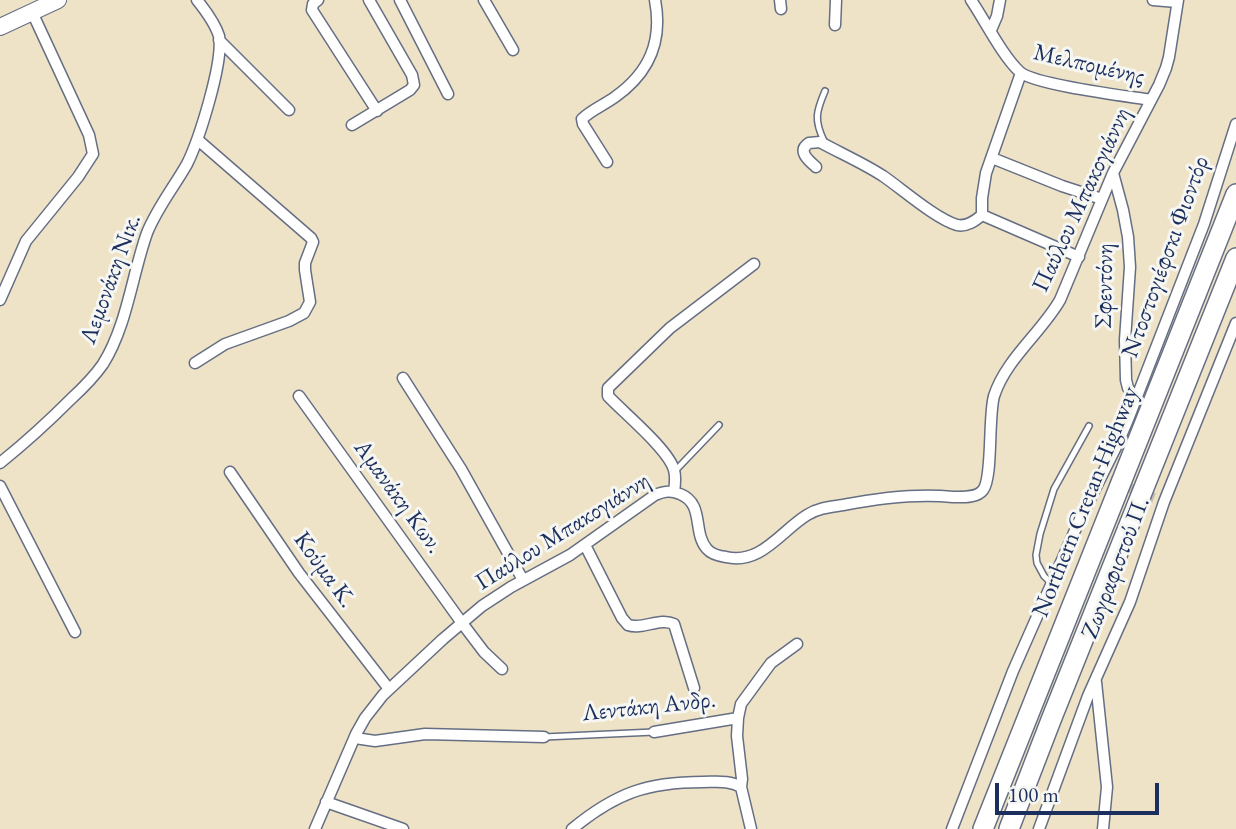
<!DOCTYPE html>
<html>
<head>
<meta charset="utf-8">
<style>
  body { margin:0 }
  #map { position:relative; width:1236px; height:829px; overflow:hidden; background:#efe3c7; font-family:"EB Garamond",serif }
  canvas { display:block }
  .scale { position:absolute; left:995px; top:783px; width:164px; height:32px; box-sizing:border-box; border:4px solid #1b2f5e; border-top:0; padding-left:9px; font-size:21px; line-height:24px; white-space:nowrap; color:#1b2f5e; -webkit-text-stroke:5px #f6f6f2; paint-order:stroke }
</style>
</head>
<body>
<div id="map">
<canvas width="1236" height="829"></canvas>
<div class="scale">100 m</div>
</div>
<script>
const ctx = document.querySelector('canvas').getContext('2d');
ctx.lineJoin = 'round';
function stroke(path, color, width, dash) {
  ctx.strokeStyle = color;
  ctx.lineWidth = width;
  ctx.lineCap = dash ? 'butt' : 'round';
  ctx.setLineDash(dash || []);
  ctx.stroke(path);
}
function drawText(font, color, halo, rows, align = 'center') {
  ctx.font = font + ' "EB Garamond",serif';
  ctx.lineWidth = 6;
  ctx.setLineDash([]);
  ctx.textBaseline = 'middle';
  ctx.strokeStyle = halo;
  ctx.fillStyle = color;
  for (const [text, x, y, turn = 0] of rows) {
    ctx.save();
    ctx.translate(x, y);
    ctx.rotate((+turn || 0) * Math.PI / 180);
    ctx.textAlign = isNaN(turn) ? turn : align;
    if (halo) ctx.strokeText(text, 0, 0);
    ctx.fillText(text, 0, 0);
    ctx.restore();
  }
}
stroke(new Path2D(`
  M 1110,480 L 1154,498`), '#c5bfb2', 10, [10, 5]);
const lane = new Path2D(`
  M 824,141 C 814,120 816,112 825,91
  M 675,471 L 719,425
  M 1052,584 L 1044,576 L 1037,563 L 1036,555 L 1040,534 L 1054,489 L 1089,426
  M 544,737 L 654,732`);
const street = new Path2D(`
  M 318,0 L 313,4 L 312,10 L 377,111
  M 400,0 L 448,94
  M 484,0 L 513,50
  M 780,0 L 781,9
  M 971,0 C 984,19 1003,57 1020,72 C 1035,85 1126,96 1151,100
  M 1153,0 L 1177,2
  M 835,25 L 836,0
  M 991,30 L 997,16 L 1000,0
  M 219,40 L 289,110
  M 352,125 L 410,90 L 414,85 L 412,75 L 369,0
  M 992,158 L 1062,186 L 1102,199
  M 607,162 L 583,124 L 582,119 C 591,110 604,105 615,97 C 649,73 663,42 655,0
  M 816,167 C 808,160 797,151 809,143 L 820,142 C 840,153 863,163 883,176 C 902,189 936,219 957,225 C 967,227 975,221 982,215 L 1079,257
  M 1113,173 L 1123,210 L 1128,237 L 1130,267 L 1125,340 L 1126,380 L 1128,388 L 1136,398
  M 982,215 L 982,198 L 986,173 L 1021,73
  M 0,300 L 26,241 L 78,177 L 93,154 L 89,135 L 32,12
  M 195,363 L 225,344 L 289,321 L 304,313 L 310,302 L 305,270 L 305,263 L 313,242 L 311,238 L 198,140
  M 403,378 L 461,469 L 523,580
  M 299,396 L 462,623 L 484,652 L 502,669
  M 0,463 C 25,443 48,422 71,399 C 83,388 94,377 103,364 C 127,326 132,275 147,233 C 157,208 174,187 187,164 C 199,140 224,61 219,36 C 215,23 205,10 197,0
  M 230,472 L 299,573 L 389,689
  M 0,486 L 75,632
  M 674,492 C 675,485 676,477 674,470 C 669,450 624,413 608,396 L 608,388 L 670,328 L 754,264
  M 585,545 L 622,618 L 628,625 C 643,630 660,617 674,624 L 694,688
  M 1096,682 L 1107,787 L 1103,829
  M 654,732 L 738,718
  M 355,738 L 375,741 L 425,734 L 544,737
  M 741,787 L 751,829
  M 326,802 L 403,829
  M 315,829 L 356,734 L 365,718 L 383,695 L 443,639 L 482,606 L 511,587 L 570,555 L 655,495 C 664,491 671,490 680,494 C 705,504 692,532 707,549 C 711,554 719,556 726,557 C 761,565 781,531 807,515 C 818,508 830,507 843,505 C 879,498 916,493 953,497 C 963,497 977,498 983,490 C 993,478 988,417 994,396 C 1006,359 1041,333 1060,300 L 1113,173 L 1159,85 L 1166,68 L 1169,57 L 1178,0
  M 572,829 C 616,793 647,782 703,782 C 716,782 730,780 741,787 L 742,779 L 737,736 L 738,718 L 741,704 L 771,663 L 797,644
  M 952,829 L 1013,671 L 1080,519 L 1118,443 L 1129,417 L 1204,224 L 1236,124
  M 1039,829 L 1088,696 L 1130,602 L 1164,502 L 1236,323`);
const secondary = new Path2D(`
  M 0,27 L 58,0`);
const highway = new Path2D(`
  M 983,829 L 1236,194
  M 1009,829 L 1051,720 L 1236,258`);
stroke(lane, '#656e83', 8);
stroke(street, '#656e83', 13);
stroke(secondary, '#656e83', 18);
stroke(highway, '#656e83', 22);
stroke(lane, '#fff', 5);
stroke(street, '#fff', 10);
stroke(secondary, '#fff', 16);
stroke(highway, '#fff', 19);
drawText('24px', '#1b2f5e', '#f6f6f2', [
  ["Μελπομένης",1089,65,13],
  ["Παύλου Μπακογιάννη",1082,200,-65],
  ["Ντοστογιέφσκι Φιοντόρ",1166,257,-70],
  ["Λεμονάκη Νικ.",111,279,-70],
  ["Σφεντόνη",1105,286,-89],
  ["Αμανάκη Κων.",398,497,54],
  ["Northern Cretan Highway",1086,502,-68],
  ["Παύλου Μπακογιάννη",563,532,-32],
  ["Ζωγραφιστού Π.",1116,568,-69],
  ["Κούμα Κ.",324,570,54],
  ["Λεντάκη Ανδρ.",649,707,-6]
]);
</script>
</body>
</html>
